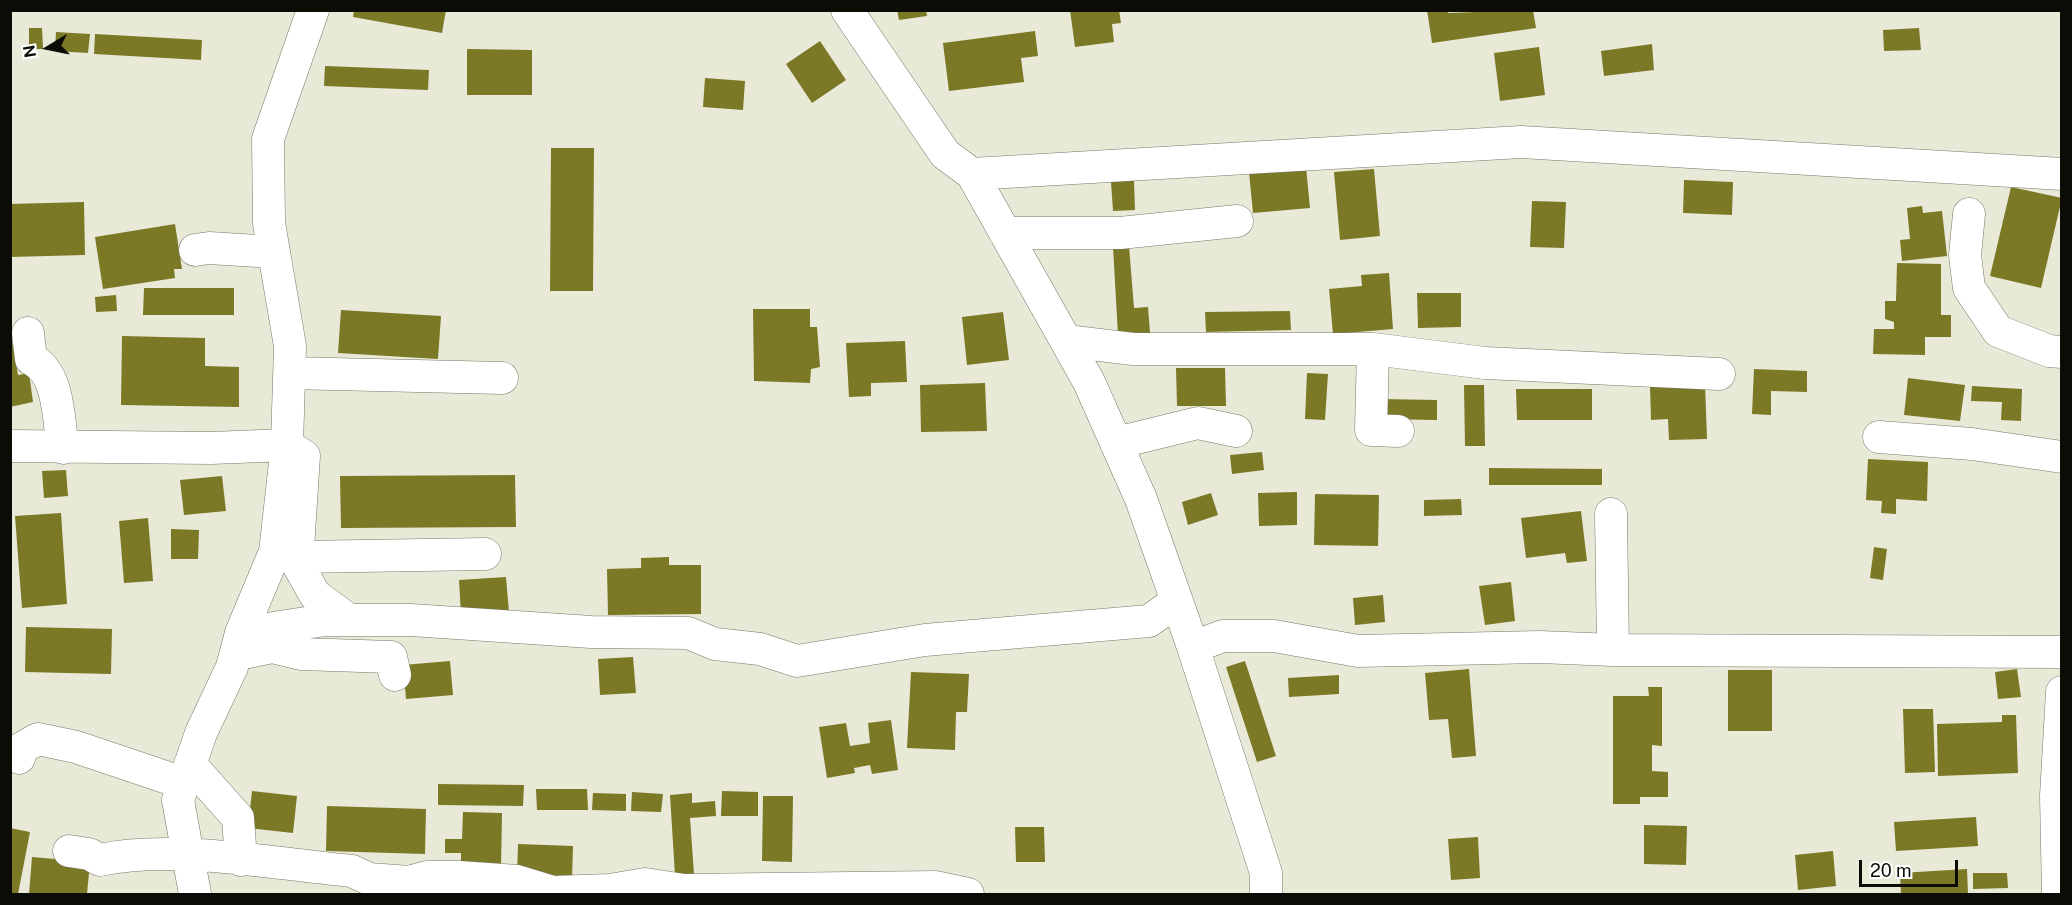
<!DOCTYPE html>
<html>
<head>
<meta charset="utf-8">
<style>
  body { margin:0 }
  #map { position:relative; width:2072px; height:905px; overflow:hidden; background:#e9e9d8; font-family:"Public Sans",sans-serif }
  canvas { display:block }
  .frame { position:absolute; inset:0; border:12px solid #0c0c07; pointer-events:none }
  .north { position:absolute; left:18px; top:18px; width:60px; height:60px; -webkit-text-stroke:4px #fff; paint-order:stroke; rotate:260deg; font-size:16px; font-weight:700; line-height:24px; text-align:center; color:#0c0c07 }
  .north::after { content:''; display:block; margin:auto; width:21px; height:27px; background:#0c0c07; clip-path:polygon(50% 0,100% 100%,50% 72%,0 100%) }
  .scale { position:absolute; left:1859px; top:860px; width:99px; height:27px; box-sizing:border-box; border:3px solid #0c0c07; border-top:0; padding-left:8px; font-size:18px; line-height:21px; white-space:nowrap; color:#0c0c07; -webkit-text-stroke:4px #fff; paint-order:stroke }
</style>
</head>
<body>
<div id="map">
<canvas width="2072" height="905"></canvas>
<div class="frame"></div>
<div class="north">N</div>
<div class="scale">20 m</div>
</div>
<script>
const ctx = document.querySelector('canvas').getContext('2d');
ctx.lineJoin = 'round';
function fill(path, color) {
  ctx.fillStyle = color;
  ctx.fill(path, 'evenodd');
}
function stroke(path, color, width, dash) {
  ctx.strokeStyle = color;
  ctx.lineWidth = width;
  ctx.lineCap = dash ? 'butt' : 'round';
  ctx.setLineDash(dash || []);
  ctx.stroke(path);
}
fill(new Path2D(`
  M 354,10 L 446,10 L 442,33 L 353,17 Z
  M 897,10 L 926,10 L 927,16 L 899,20 Z
  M 1070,10 L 1119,10 L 1121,23 L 1112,24 L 1114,42 L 1075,47 Z
  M 1427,10 L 1447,10 L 1448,13 L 1533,10 L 1536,28 L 1432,43 Z
  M 29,28 L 42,28 L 43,49 L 29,49 Z
  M 1919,28 L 1921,50 L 1884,51 L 1883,30 Z
  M 1035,31 L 1038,56 L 1021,58 L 1024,82 L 949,91 L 943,43 Z
  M 56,32 L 90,34 L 88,53 L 55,51 Z
  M 95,34 L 202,40 L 201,60 L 94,54 Z
  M 820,41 L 846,80 L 812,103 L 786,64 Z
  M 1652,44 L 1654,70 L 1604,76 L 1601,51 Z
  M 1539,47 L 1545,95 L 1500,101 L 1494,53 Z
  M 467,49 L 532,50 L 532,95 L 467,95 Z
  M 325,66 L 429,70 L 428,90 L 324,86 Z
  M 705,78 L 745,81 L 743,110 L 703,107 Z
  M 551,148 L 594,148 L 593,291 L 550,291 Z
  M 1306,167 L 1310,208 L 1253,213 L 1249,172 Z
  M 1374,169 L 1380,236 L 1340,240 L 1334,172 Z
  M 1134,180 L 1135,210 L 1113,211 L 1111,182 Z
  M 1684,180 L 1733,182 L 1732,215 L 1683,213 Z
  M 2011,187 L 2062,198 L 2041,288 L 1990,276 Z
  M 1532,201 L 1566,202 L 1564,248 L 1530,247 Z
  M 84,202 L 85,255 L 10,257 L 10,204 Z
  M 1922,206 L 1923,213 L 1942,211 L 1947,256 L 1902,261 L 1900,240 L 1910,239 L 1907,208 Z
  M 175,224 L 182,269 L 174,269 L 175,278 L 103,289 L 95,237 Z
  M 1129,246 L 1134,308 L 1148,307 L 1150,333 L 1118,335 L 1113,247 Z
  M 1897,263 L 1941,264 L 1941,315 L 1951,315 L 1951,337 L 1925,337 L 1925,355 L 1873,354 L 1874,329 L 1894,329 L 1894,322 L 1885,319 L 1885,301 L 1896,301 Z
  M 1389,273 L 1393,329 L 1333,334 L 1329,289 L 1362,286 L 1361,275 Z
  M 144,288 L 234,288 L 234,315 L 143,315 Z
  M 1417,293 L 1461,293 L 1461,327 L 1418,328 Z
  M 116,295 L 117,311 L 96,312 L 95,297 Z
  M 753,309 L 810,309 L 810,327 L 817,327 L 820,367 L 811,369 L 810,383 L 754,381 Z
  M 341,310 L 441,316 L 438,359 L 338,353 Z
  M 1290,311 L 1291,330 L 1206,332 L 1205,312 Z
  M 1003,312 L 1009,360 L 967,365 L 962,317 Z
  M 10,329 L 18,375 L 29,373 L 33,402 L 10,407 Z
  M 122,336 L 205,338 L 205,366 L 239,367 L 239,407 L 121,405 Z
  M 905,341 L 907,382 L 871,383 L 871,396 L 849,397 L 846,343 Z
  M 1176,368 L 1225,368 L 1226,406 L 1177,406 Z
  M 1754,369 L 1807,371 L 1807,392 L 1771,391 L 1771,415 L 1752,414 Z
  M 1307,373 L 1328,374 L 1325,420 L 1305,419 Z
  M 1908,378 L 1965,385 L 1960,421 L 1904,415 Z
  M 985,383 L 987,431 L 921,432 L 920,385 Z
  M 1705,384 L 1707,439 L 1669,440 L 1668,419 L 1651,420 L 1650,385 Z
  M 1464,385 L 1484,385 L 1485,446 L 1465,446 Z
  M 1972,386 L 2022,389 L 2021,421 L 2001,420 L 2002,402 L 1971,401 Z
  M 1516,389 L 1592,389 L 1592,420 L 1517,420 Z
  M 1380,399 L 1437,400 L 1437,420 L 1380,419 Z
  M 1262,452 L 1264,470 L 1232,474 L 1230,455 Z
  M 1868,459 L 1928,462 L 1927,501 L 1896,499 L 1896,514 L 1881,513 L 1882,501 L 1866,500 Z
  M 1489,468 L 1602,469 L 1602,485 L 1489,485 Z
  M 66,470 L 68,496 L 44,498 L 42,471 Z
  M 515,475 L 516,527 L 341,528 L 340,476 Z
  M 222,476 L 226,511 L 184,515 L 180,480 Z
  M 1297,492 L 1297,525 L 1259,526 L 1258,493 Z
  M 1211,493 L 1218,515 L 1188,525 L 1182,502 Z
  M 1315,494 L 1379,495 L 1378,546 L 1314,545 Z
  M 1461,499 L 1462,515 L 1424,516 L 1424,500 Z
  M 1581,511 L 1587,561 L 1567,563 L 1565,553 L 1526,558 L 1521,518 Z
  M 61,513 L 67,604 L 22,608 L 15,516 Z
  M 148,518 L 153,581 L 124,583 L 119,521 Z
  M 171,529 L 199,530 L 198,559 L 171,559 Z
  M 1874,547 L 1887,549 L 1883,580 L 1870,578 Z
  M 669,557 L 669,565 L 701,565 L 701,614 L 608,615 L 607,569 L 641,568 L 641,558 Z
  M 506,577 L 509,612 L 461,615 L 459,580 Z
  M 1511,582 L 1515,621 L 1485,625 L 1479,586 Z
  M 1383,595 L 1385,622 L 1355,625 L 1353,598 Z
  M 26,627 L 112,629 L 111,674 L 25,672 Z
  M 633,657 L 636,693 L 600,695 L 598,659 Z
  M 450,661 L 453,695 L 406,699 L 403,665 Z
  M 1245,661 L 1276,756 L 1257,762 L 1226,667 Z
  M 1469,669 L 1476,756 L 1452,758 L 1448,719 L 1429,720 L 1425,673 Z
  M 2017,669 L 2021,697 L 1998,699 L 1995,672 Z
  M 1728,670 L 1772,670 L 1772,731 L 1728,731 Z
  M 911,672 L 969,674 L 967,712 L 956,712 L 955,750 L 907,748 Z
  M 1339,675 L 1339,694 L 1289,697 L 1288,678 Z
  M 1648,687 L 1662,687 L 1662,746 L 1652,745 L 1652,771 L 1668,772 L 1668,797 L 1640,797 L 1640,804 L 1613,804 L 1613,696 L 1649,696 Z
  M 1903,709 L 1933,709 L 1935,772 L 1905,773 Z
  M 2002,715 L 2016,715 L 2018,773 L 1938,776 L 1937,724 L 2002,722 Z
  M 891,720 L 898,770 L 872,774 L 870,765 L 854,768 L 855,773 L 827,778 L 819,727 L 846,723 L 850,746 L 870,743 L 868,723 Z
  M 438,784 L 524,785 L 523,806 L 438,805 Z
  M 536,789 L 587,789 L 588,810 L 537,810 Z
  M 252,791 L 297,796 L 293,833 L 248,828 Z
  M 722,791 L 758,792 L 758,816 L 721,816 Z
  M 632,792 L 663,794 L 661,812 L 631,811 Z
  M 593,793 L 626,794 L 626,811 L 592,810 Z
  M 692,793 L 692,803 L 715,801 L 716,816 L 690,818 L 694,874 L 675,875 L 670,795 Z
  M 763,796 L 793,796 L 792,862 L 762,861 Z
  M 327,806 L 426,809 L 425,854 L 326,851 Z
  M 463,812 L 502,813 L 501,868 L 461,867 L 461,853 L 445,853 L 445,839 L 462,839 Z
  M 1976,817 L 1978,846 L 1896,851 L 1894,822 Z
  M 1644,825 L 1687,826 L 1686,865 L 1644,864 Z
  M 1015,827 L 1044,827 L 1045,862 L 1016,862 Z
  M 10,828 L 30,832 L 18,894 L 10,894 Z
  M 1478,837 L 1480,878 L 1451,880 L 1448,839 Z
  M 518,844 L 573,846 L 572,879 L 517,877 Z
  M 1833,851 L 1836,886 L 1798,890 L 1795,855 Z
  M 32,857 L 90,862 L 87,894 L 29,894 Z
  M 1967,869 L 1968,894 L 1901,894 L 1900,873 Z
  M 1973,873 L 2007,873 L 2008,888 L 1973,889 Z`), '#7b7826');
const minor = new Path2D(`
  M 847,10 L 945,154 L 972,174 L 1089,382 L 1141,499 L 1193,647 L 1266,873 L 1266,894
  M 972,174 L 1521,142 L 2062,174
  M 1969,214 L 1965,255 L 1969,288 L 1998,331 L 2049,351 L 2062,352
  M 1005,233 L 1120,233 L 1237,221
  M 195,250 L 209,248 L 274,252
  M 28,333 L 31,359 C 60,373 58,419 63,448
  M 1066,341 L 1133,349 L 1373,349 L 1485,363 L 1719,374
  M 1373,349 L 1371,430 L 1398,431
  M 290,373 L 502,378
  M 1879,437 L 1972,444 L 2062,457
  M 1116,443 L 1198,423 L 1236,431
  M 10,446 L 211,448 L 287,445 L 304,456 L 297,563 L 315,595 L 349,620
  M 1611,514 L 1613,650
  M 298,557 L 485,554
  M 241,633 L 325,620 L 411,620 L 591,632 L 688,633 L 715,644 L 760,649 L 797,661 L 925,640 L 1149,621 L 1177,601
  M 1193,647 L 1223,636 L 1274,636 L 1358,651 L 1540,647 L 1613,650 L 2062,652
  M 238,654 L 272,647 L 301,654 L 391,657 L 395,675
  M 19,758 L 22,748 L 38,739 L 76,747 L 183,783
  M 190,764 L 238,818 L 241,860
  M 69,851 L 89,854 L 100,860 C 173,844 276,864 352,871 L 369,879 L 409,882 L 427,877 L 459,877 L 517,881 L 553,892 L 610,890 L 645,884 L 684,890 L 935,887 L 968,894
  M 195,894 L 178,800 L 201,733 L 232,667 L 241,633 L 275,552 L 287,445 L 290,346 L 269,223 L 268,139 L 313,10
  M 2058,894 L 2056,796 L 2062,692`);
stroke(minor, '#787869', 33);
stroke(minor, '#fff', 32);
</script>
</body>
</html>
